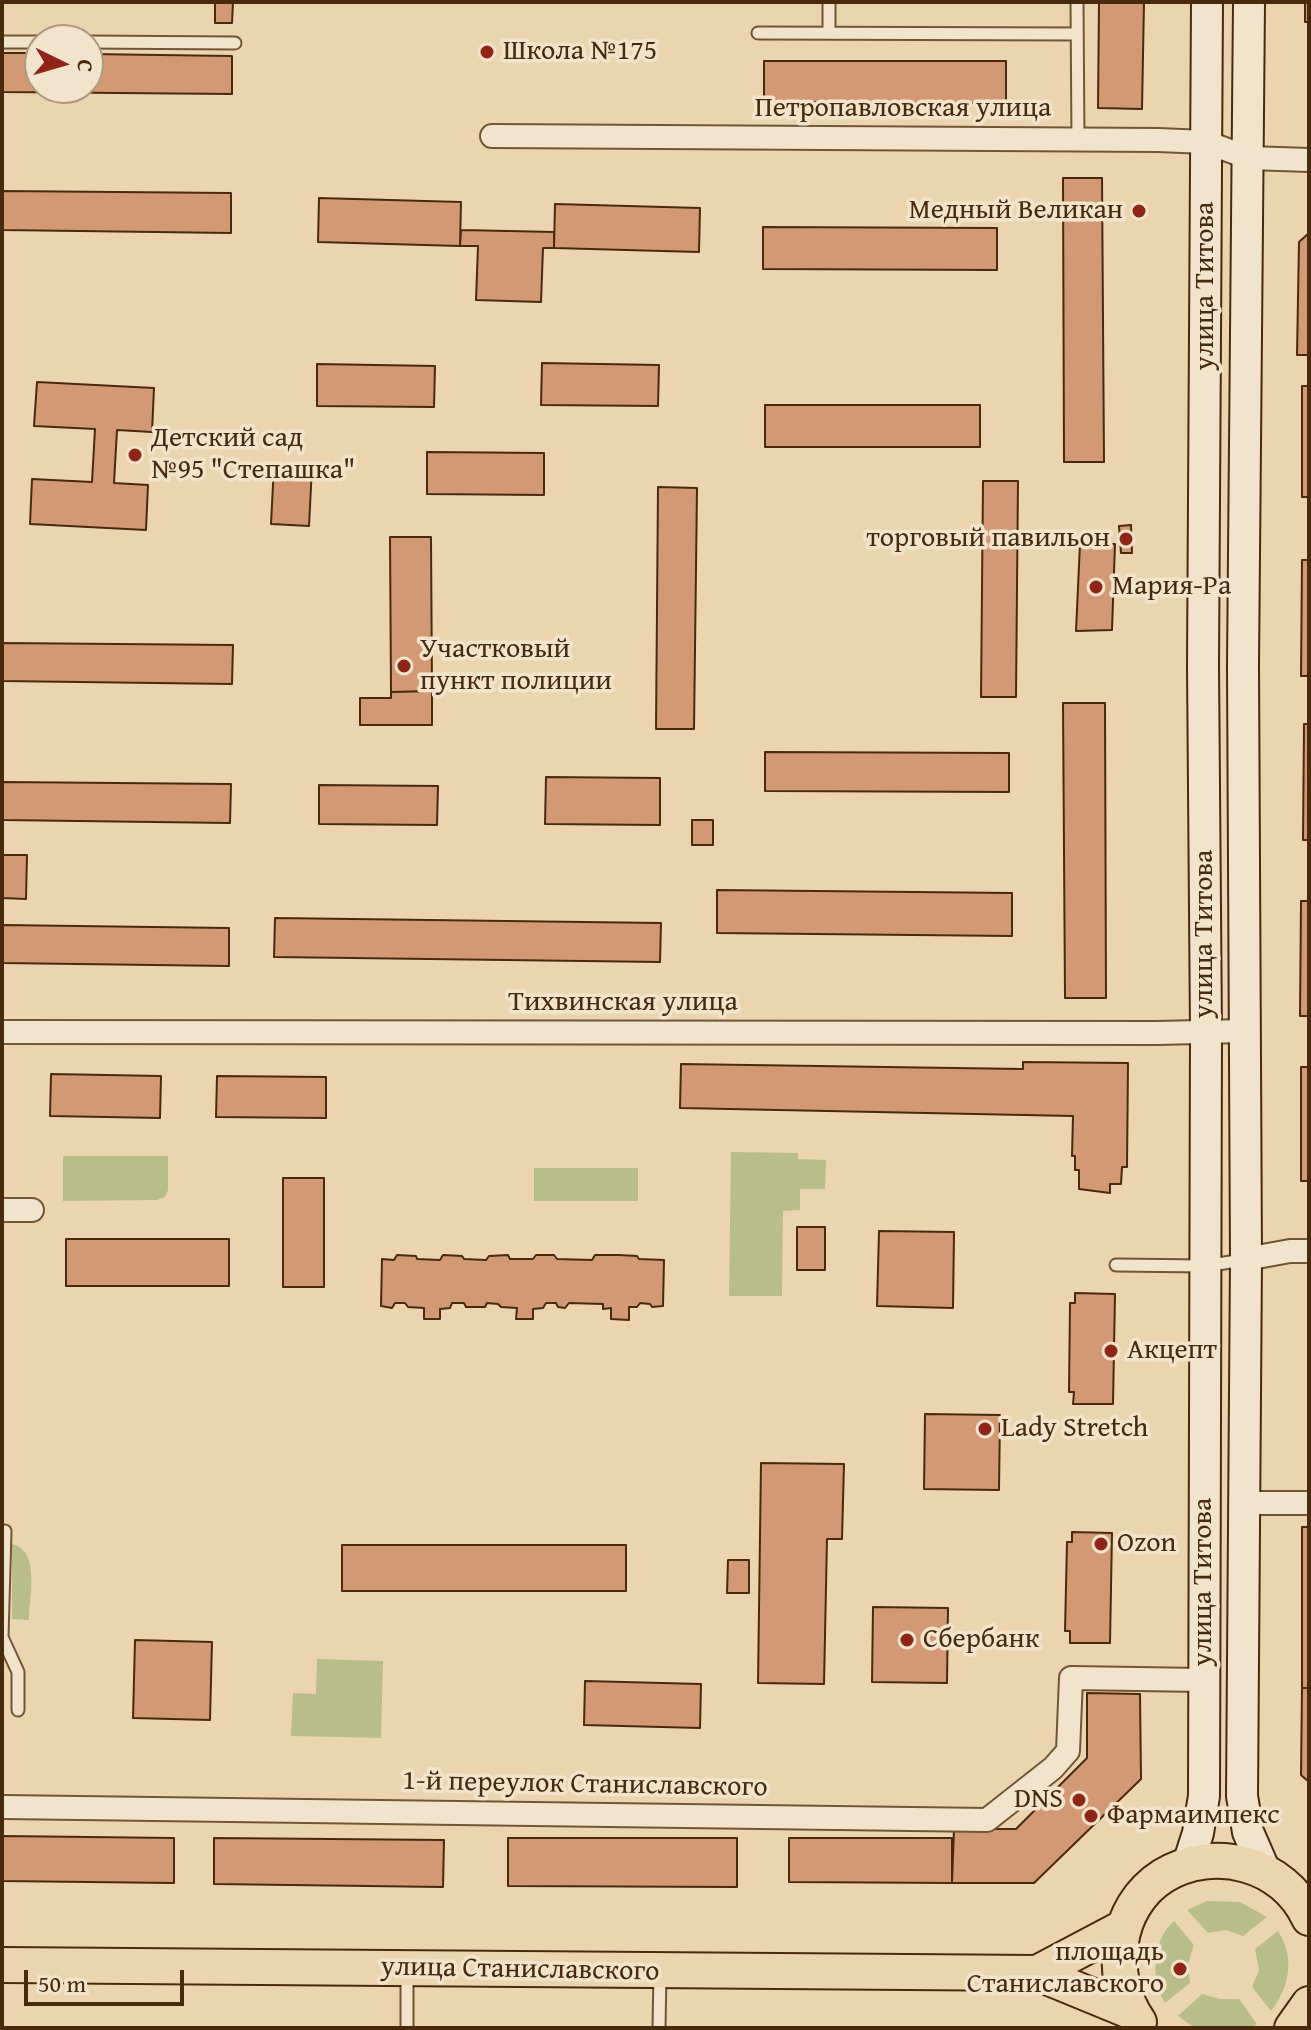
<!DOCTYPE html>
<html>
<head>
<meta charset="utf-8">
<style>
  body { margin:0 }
  #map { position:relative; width:1311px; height:2030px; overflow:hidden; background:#ebd5b0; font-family:"Gentium Book Plus",serif }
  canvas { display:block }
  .frame { position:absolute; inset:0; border:4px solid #482a0f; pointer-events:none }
  .north { position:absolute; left:24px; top:24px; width:80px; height:80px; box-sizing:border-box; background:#f2e4cc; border:2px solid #ae9a80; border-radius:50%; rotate:95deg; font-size:22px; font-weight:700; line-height:32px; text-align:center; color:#482a0f }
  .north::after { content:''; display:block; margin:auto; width:28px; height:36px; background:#8f2418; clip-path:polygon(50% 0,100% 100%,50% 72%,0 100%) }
  .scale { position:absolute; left:24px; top:1970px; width:160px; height:36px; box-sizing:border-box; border:4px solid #482a0f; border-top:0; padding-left:10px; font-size:24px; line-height:28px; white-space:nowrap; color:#482a0f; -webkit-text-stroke:6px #f2e4cc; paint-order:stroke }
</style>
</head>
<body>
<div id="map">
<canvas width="1311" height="2030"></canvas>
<div class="frame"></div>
<div class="north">С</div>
<div class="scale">50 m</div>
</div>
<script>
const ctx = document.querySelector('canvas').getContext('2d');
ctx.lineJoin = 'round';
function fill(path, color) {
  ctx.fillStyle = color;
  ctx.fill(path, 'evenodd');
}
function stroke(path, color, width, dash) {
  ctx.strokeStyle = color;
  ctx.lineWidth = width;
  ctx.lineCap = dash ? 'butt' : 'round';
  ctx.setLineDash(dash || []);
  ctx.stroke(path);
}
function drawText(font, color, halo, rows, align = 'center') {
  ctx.font = font + ' "Gentium Book Plus",serif';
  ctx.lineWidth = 7;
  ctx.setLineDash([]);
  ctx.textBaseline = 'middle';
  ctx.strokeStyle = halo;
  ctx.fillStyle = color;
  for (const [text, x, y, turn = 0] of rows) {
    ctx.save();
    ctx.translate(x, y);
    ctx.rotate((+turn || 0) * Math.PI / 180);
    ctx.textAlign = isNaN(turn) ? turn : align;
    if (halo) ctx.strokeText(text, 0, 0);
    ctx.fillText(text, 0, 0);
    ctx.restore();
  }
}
fill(new Path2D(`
  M 731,1152 L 798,1153 L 798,1159 L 826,1160 L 825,1189 L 800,1189 L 800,1210 L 783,1211 L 782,1296 L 729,1296 Z
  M 63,1156 L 168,1156 L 168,1190 L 165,1197 L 157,1200 L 63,1201 Z
  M 534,1168 L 638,1168 L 638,1201 L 534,1201 Z
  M 12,1544 C 41,1551 29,1597 29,1620 L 12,1619 Z
  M 317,1659 L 383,1661 L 381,1738 L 291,1736 L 293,1693 L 316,1694 Z
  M 1207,1901 L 1240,1902 L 1267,1917 L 1243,1936 L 1226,1930 L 1208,1933 L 1187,1910 Z
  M 1174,1921 L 1194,1945 L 1188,1964 L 1190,1983 L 1165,2003 C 1150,1978 1152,1941 1174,1921 Z
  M 1278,1931 C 1295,1957 1290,1987 1271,2011 L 1252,1987 L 1259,1970 L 1255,1949 Z
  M 1202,1994 L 1220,1999 L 1239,1999 L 1257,2024 L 1251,2028 L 1195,2028 L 1178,2016 Z`), '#b9bd8a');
const building = new Path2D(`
  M 215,2 L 233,2 L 232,23 L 215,23 Z
  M 1099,2 L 1144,2 L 1142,109 L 1098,108 Z
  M 1305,2 L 1309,2 L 1309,22 L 1305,22 Z
  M 2,53 L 40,53 L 40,88 L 88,88 L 88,54 L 232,56 L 232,94 L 2,92 Z
  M 764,61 L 1006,61 L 1006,103 L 764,102 Z
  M 1063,178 L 1102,178 L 1104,462 L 1064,462 Z
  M 2,191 L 231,193 L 231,233 L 2,230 Z
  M 319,198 L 461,202 L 460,246 L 318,242 Z
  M 555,204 L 700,208 L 699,252 L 554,248 Z
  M 763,227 L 997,228 L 997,270 L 763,269 Z
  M 461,230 L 554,232 L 554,248 L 543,248 L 541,302 L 476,300 L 478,246 L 460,246 Z
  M 1309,233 L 1309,355 L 1297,355 L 1299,242 Z
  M 542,363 L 659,365 L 658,406 L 541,405 Z
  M 317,364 L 435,366 L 434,407 L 317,406 Z
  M 37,382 L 154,388 L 152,432 L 117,430 L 114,483 L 148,485 L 146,530 L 30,524 L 32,479 L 92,482 L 95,429 L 34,426 Z
  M 1302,386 L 1309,386 L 1309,497 L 1302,497 Z
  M 765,405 L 980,405 L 980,447 L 765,447 Z
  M 427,452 L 544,453 L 544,495 L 427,494 Z
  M 274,465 L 312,467 L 309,526 L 271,524 Z
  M 983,481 L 1018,481 L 1016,697 L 981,697 Z
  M 658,487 L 697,488 L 694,729 L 656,729 Z
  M 1131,525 L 1132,553 L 1121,553 L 1119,526 Z
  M 390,537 L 431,537 L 432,691 L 391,692 Z
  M 1080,544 L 1115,544 L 1112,630 L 1076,631 Z
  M 1302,560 L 1309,560 L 1309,676 L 1301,676 Z
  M 2,643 L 233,645 L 232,684 L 2,681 Z
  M 432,691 L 432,725 L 360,725 L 360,698 L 391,698 L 391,692 Z
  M 1063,703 L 1105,703 L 1106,998 L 1065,998 Z
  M 1304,724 L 1309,724 L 1309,840 L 1303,840 Z
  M 765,752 L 1009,753 L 1009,792 L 765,791 Z
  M 546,777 L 660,778 L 660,825 L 545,824 Z
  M 2,782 L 231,784 L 230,823 L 2,820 Z
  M 319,785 L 438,786 L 437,825 L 319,824 Z
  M 692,820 L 713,820 L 713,845 L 692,845 Z
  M 2,855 L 27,855 L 26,899 L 2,898 Z
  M 717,890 L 1012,893 L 1012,936 L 717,933 Z
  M 1301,901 L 1309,901 L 1309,1016 L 1300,1016 Z
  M 275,918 L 661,923 L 660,962 L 274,957 Z
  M 2,925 L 229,928 L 229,966 L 2,963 Z
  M 1023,1062 L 1128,1063 L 1127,1167 L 1122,1167 L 1121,1184 L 1110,1184 L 1110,1193 L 1079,1189 L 1079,1170 L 1075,1170 L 1075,1156 L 1072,1156 L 1073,1116 L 680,1108 L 681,1064 L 1023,1069 Z
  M 1301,1067 L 1309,1067 L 1309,1181 L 1301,1181 Z
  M 51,1074 L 161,1076 L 160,1118 L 50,1116 Z
  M 217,1076 L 326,1077 L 326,1118 L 216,1117 Z
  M 283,1178 L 324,1178 L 324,1287 L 283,1287 Z
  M 797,1227 L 825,1227 L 825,1270 L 797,1270 Z
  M 879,1231 L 954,1232 L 953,1308 L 877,1306 Z
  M 66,1239 L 229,1239 L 229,1286 L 66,1286 Z
  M 397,1255 L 416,1256 L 417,1259 L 440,1260 L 443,1255 L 462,1256 L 464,1259 L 486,1260 L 489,1256 L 508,1255 L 510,1259 L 533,1259 L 536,1255 L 554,1255 L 557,1259 L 592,1260 L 595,1255 L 619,1255 L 637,1256 L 639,1259 L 664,1260 L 663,1306 L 652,1307 L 650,1304 L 640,1303 L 637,1307 L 629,1307 L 629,1320 L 611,1319 L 611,1308 L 603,1309 L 603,1304 L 569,1303 L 565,1308 L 558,1307 L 556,1303 L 546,1303 L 543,1308 L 533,1309 L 533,1319 L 516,1319 L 517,1308 L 501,1307 L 498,1304 L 487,1303 L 485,1307 L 466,1307 L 464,1303 L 452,1303 L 450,1308 L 440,1309 L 440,1319 L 424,1319 L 424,1308 L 408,1307 L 405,1303 L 395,1303 L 392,1308 L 381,1306 L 382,1259 L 394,1260 Z
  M 1075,1293 L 1115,1294 L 1113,1404 L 1073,1404 L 1074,1392 L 1069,1392 L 1070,1303 L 1075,1303 Z
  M 925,1414 L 1000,1415 L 999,1490 L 924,1489 Z
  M 761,1463 L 844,1464 L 842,1539 L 827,1539 L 824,1684 L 758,1683 Z
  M 1302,1527 L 1309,1527 L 1309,1688 L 1302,1688 Z
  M 1072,1532 L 1112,1533 L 1110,1643 L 1070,1643 L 1070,1631 L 1065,1631 L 1067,1542 L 1072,1542 Z
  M 342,1545 L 626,1545 L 626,1591 L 342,1591 Z
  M 728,1560 L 749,1560 L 749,1593 L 727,1593 Z
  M 873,1607 L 948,1608 L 947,1683 L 872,1682 Z
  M 135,1640 L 212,1642 L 210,1720 L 133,1718 Z
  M 585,1681 L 701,1684 L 700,1728 L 584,1725 Z
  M 1302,1688 L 1309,1688 L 1309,1782 L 1301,1775 Z
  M 1087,1693 L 1140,1694 L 1141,1779 L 1034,1883 L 952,1883 L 954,1829 L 1016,1829 L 1087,1758 Z
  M 2,1836 L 174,1838 L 174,1883 L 2,1881 Z
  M 214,1838 L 444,1840 L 443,1887 L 214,1884 Z
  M 508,1838 L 737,1838 L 737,1887 L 508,1886 Z
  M 789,1838 L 952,1838 L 952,1883 L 789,1882 Z`);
fill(building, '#d39974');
stroke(building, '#482a0f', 2);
const service = new Path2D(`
  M 1077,2 L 1078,141
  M 758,33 L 1077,34
  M 829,33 L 829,2
  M 2,42 L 40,42
  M 88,42 L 235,43
  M 1116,1265 L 1205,1266 L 1243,1260
  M 5,1531 L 2,1637 L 18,1672 L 18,1710
  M 407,2028 L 407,1973
  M 659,2028 L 660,1973`);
const minor = new Path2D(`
  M 492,136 L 1158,140 L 1206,142 L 1249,158 L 1309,160
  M 2,1032 L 1156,1033 L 1245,1031
  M 2,1210 L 32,1210
  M 1246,1259 L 1290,1251 L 1309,1251
  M 1244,1503 L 1309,1503
  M 3,1807 L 987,1820 L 1053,1768 L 1068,1751 L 1071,1678 L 1204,1680`);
const secondary = new Path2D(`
  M 1249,2 L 1243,665 L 1246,1259 L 1242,1796 L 1248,1832 L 1265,1871
  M 1188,1864 L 1198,1833 L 1204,1796 L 1206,1032 L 1203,665 L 1207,2`);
const primary = new Path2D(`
  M 2,1965 L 1037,1973 L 1132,2012
  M 1037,1973 L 1124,1927
  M 1139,2022 C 1107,1977 1114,1907 1163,1876 C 1214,1845 1284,1863 1309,1918
  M 1292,2028 L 1309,2004`);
stroke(service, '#715537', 15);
stroke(minor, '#715537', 26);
stroke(secondary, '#482a0f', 34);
stroke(primary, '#482a0f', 38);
stroke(service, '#f2e4cc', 11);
stroke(minor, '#f2e4cc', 22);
stroke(secondary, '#f2e4cc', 30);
stroke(primary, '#ebd5b0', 34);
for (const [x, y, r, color] of [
  [487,52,8,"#8f2418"],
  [1139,211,8,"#8f2418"],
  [135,455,8,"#8f2418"],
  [1126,539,8,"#8f2418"],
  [1096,587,8,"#8f2418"],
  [404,666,8,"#8f2418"],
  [1111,1351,8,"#8f2418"],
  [985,1429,8,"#8f2418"],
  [1101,1544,8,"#8f2418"],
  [907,1640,8,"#8f2418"],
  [1079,1800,8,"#8f2418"],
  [1091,1816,8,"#8f2418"],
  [1180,1969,8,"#8f2418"]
]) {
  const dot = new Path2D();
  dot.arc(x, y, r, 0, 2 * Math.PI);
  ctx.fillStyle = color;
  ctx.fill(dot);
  stroke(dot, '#f2e4cc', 3);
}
drawText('28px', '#482a0f', '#f2e4cc', [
  ["Школа №175",503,52],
  ["Медный Великан",1123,211,"right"],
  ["Детский сад",151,439],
  ["№95 \"Степашка\"",151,471],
  ["торговый павильон",1110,539,"right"],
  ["Мария-Ра",1112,587],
  ["Участковый",420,650],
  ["пункт полиции",420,682],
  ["Акцепт",1127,1351],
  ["Lady Stretch",1001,1429],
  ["Ozon",1117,1544],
  ["Сбербанк",923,1640],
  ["DNS",1063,1800,"right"],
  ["Фармаимпекс",1107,1816],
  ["площадь",1164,1953,"right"],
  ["Станиславского",1164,1985,"right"]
], 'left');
drawText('28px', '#482a0f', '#f2e4cc', [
  ["Петропавловская улица",903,109],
  ["улица Титова",1206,286,-90],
  ["улица Титова",1205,934,-90],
  ["Тихвинская улица",623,1003],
  ["улица Титова",1204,1582,-90],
  ["1-й переулок Станиславского",585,1785,1],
  ["улица Станиславского",520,1970,1]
]);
</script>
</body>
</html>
